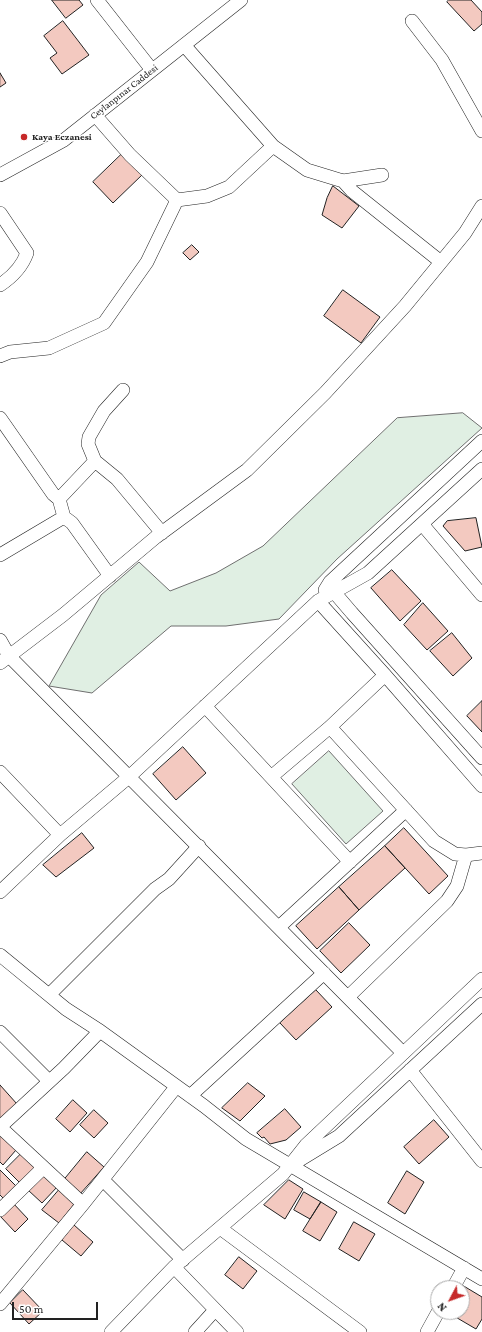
<!DOCTYPE html>
<html>
<head>
<meta charset="utf-8">
<style>
  body { margin:0 }
  #map { position:relative; width:482px; height:1332px; overflow:hidden; background:#fff; font-family:"Crimson Pro",serif }
  canvas { display:block }
  .north { position:absolute; left:430px; top:1280px; width:40px; height:40px; box-sizing:border-box; background:#fff; border:1px solid #a7a7a7; border-radius:50%; rotate:229deg; font-size:11px; font-weight:700; line-height:16px; text-align:center; color:#222 }
  .north::after { content:''; display:block; margin:auto; width:14px; height:18px; background:#c62828; clip-path:polygon(50% 0,100% 100%,50% 72%,0 100%) }
  .scale { position:absolute; left:12px; top:1302px; width:86px; height:18px; box-sizing:border-box; border:2px solid #222; border-top:0; padding-left:5px; font-size:12px; line-height:14px; white-space:nowrap; color:#222; -webkit-text-stroke:3px #fff; paint-order:stroke }
</style>
</head>
<body>
<div id="map">
<canvas width="482" height="1332"></canvas>
<div class="north">N</div>
<div class="scale">50 m</div>
</div>
<script>
const ctx = document.querySelector('canvas').getContext('2d');
ctx.lineJoin = 'round';
function fill(path, color) {
  ctx.fillStyle = color;
  ctx.fill(path, 'evenodd');
}
function stroke(path, color, width, dash) {
  ctx.strokeStyle = color;
  ctx.lineWidth = width;
  ctx.lineCap = dash ? 'butt' : 'round';
  ctx.setLineDash(dash || []);
  ctx.stroke(path);
}
function drawText(font, color, halo, rows, align = 'center') {
  ctx.font = font + ' "Crimson Pro",serif';
  ctx.lineWidth = 3;
  ctx.setLineDash([]);
  ctx.textBaseline = 'middle';
  ctx.strokeStyle = halo;
  ctx.fillStyle = color;
  for (const [text, x, y, turn = 0] of rows) {
    ctx.save();
    ctx.translate(x, y);
    ctx.rotate((+turn || 0) * Math.PI / 180);
    ctx.textAlign = isNaN(turn) ? turn : align;
    if (halo) ctx.strokeText(text, 0, 0);
    ctx.fillText(text, 0, 0);
    ctx.restore();
  }
}
const green = new Path2D(`
  M 463,413 L 482,428 L 337,559 L 279,619 L 226,626 L 171,626 L 92,693 L 49,686 L 101,595 L 139,562 L 170,591 L 216,573 L 263,546 L 397,418 Z
  M 329,751 L 383,811 L 346,844 L 292,784 Z`);
fill(green, '#e0efe3');
stroke(green, '#6f6f6f', 1);
const building = new Path2D(`
  M 52,0 L 79,0 L 83,5 L 66,18 Z
  M 449,0 L 471,0 L 482,12 L 482,24 L 474,31 L 447,2 Z
  M 63,21 L 89,55 L 62,74 L 50,58 L 57,53 L 44,36 Z
  M 0,73 L 6,83 L 0,87 Z
  M 123,153 L 143,174 L 113,203 L 93,182 Z
  M 333,186 L 359,206 L 342,228 L 322,215 L 327,198 Z
  M 192,245 L 199,252 L 190,260 L 183,253 Z
  M 343,290 L 380,317 L 361,343 L 324,316 Z
  M 476,518 L 482,547 L 465,551 L 443,526 L 447,521 Z
  M 392,570 L 421,601 L 400,621 L 371,588 Z
  M 423,603 L 448,631 L 427,650 L 404,625 Z
  M 452,633 L 472,658 L 453,676 L 430,651 Z
  M 482,701 L 482,732 L 467,716 Z
  M 183,747 L 206,773 L 176,800 L 153,774 Z
  M 404,828 L 448,876 L 429,894 L 385,846 Z
  M 82,833 L 94,848 L 56,877 L 43,865 Z
  M 385,846 L 405,868 L 359,910 L 339,887 Z
  M 339,887 L 359,910 L 317,949 L 296,926 Z
  M 349,923 L 370,945 L 341,973 L 320,951 Z
  M 316,990 L 332,1007 L 296,1040 L 280,1023 Z
  M 248,1083 L 265,1096 L 240,1121 L 222,1108 Z
  M 0,1085 L 17,1104 L 0,1120 Z
  M 73,1100 L 87,1113 L 70,1132 L 56,1119 Z
  M 285,1109 L 301,1127 L 286,1140 L 270,1144 L 264,1137 L 262,1138 L 257,1133 Z
  M 94,1110 L 108,1123 L 94,1138 L 80,1125 Z
  M 434,1120 L 449,1137 L 419,1164 L 404,1147 Z
  M 0,1134 L 16,1150 L 3,1165 L 0,1162 Z
  M 87,1152 L 104,1167 L 80,1194 L 64,1180 Z
  M 21,1154 L 36,1168 L 21,1184 L 6,1169 Z
  M 0,1170 L 16,1186 L 4,1199 L 0,1195 Z
  M 407,1171 L 424,1182 L 405,1214 L 388,1203 Z
  M 44,1172 L 58,1186 L 42,1203 L 28,1190 Z
  M 289,1180 L 303,1189 L 285,1219 L 264,1205 Z
  M 59,1190 L 75,1203 L 59,1223 L 42,1210 Z
  M 304,1192 L 321,1202 L 310,1219 L 294,1210 Z
  M 12,1202 L 28,1219 L 15,1232 L 0,1216 Z
  M 321,1202 L 337,1212 L 320,1241 L 303,1231 Z
  M 354,1222 L 375,1234 L 359,1261 L 339,1249 Z
  M 74,1225 L 93,1242 L 81,1256 L 62,1240 Z
  M 239,1257 L 257,1271 L 243,1289 L 225,1275 Z
  M 462,1285 L 482,1297 L 482,1319 L 476,1329 L 447,1312 L 462,1312 L 462,1288 L 460,1288 Z
  M 23,1290 L 43,1311 L 29,1324 L 10,1303 Z`);
fill(building, '#f3c9c0');
stroke(building, '#222', 1);
const minor = new Path2D(`
  M 97,0 L 152,70
  M 412,21 L 442,60 L 482,131
  M 184,45 L 273,146 L 307,170 L 343,181 L 382,175
  M 95,115 L 130,155 L 177,200
  M 0,175 L 64,140 L 241,0
  M 343,181 L 352,191 L 441,262
  M 177,200 L 207,196 L 229,187 L 273,146
  M 0,213 L 27,253 C 22,267 12,277 0,285
  M 0,356 L 10,352 L 49,348 L 104,323 L 147,262 L 177,200
  M 123,390 L 104,411 L 89,437 L 88,444 L 95,461 L 117,479 L 162,533
  M 0,418 L 53,494 L 59,499 L 64,517 L 72,523 L 110,576
  M 59,499 L 95,461
  M 422,524 L 482,595
  M 0,555 L 64,517
  M 330,582 L 334,592 L 352,613 L 482,758
  M 325,590 L 330,582 L 482,441
  M 318,601 L 385,675 L 482,786
  M 0,640 L 9,656 L 403,1053
  M 0,663 L 63,615 L 156,537 L 247,470 L 325,393 L 405,306 L 465,233 L 482,206
  M 205,706 L 350,862
  M 330,727 L 434,841 L 455,854 L 466,855 L 482,853
  M 0,772 L 60,835
  M 271,777 L 330,727 L 385,675
  M 0,892 L 60,835 L 130,776 L 318,601 L 368,573 L 482,469
  M 279,927 L 406,810
  M 0,955 L 66,1009 L 100,1031 L 204,1106 L 246,1139 L 482,1279
  M 49,995 L 155,889 L 169,879 L 199,846
  M 348,997 L 447,901 L 457,886 L 466,855
  M 0,1032 L 49,1081
  M 410,1070 L 482,1161
  M 190,1096 L 324,973
  M 0,1127 L 64,1068 L 100,1031
  M 0,1127 L 83,1204
  M 298,1161 L 339,1136 L 482,1004
  M 103,1180 L 183,1260
  M 0,1210 L 43,1168
  M 220,1228 L 360,1332
  M 174,1267 L 237,1332
  M 453,1288 L 464,1268
  M 0,1304 L 83,1204 L 176,1087
  M 111,1332 L 174,1267 L 283,1174 L 306,1145 L 482,979
  M 195,1332 L 215,1310
  M 427,1332 L 438,1312`);
stroke(minor, '#222', 14);
stroke(minor, '#fff', 13);
for (const [x, y, r, color] of [
  [24,137,4,"#c62828"]
]) {
  const dot = new Path2D();
  dot.arc(x, y, r, 0, 2 * Math.PI);
  ctx.fillStyle = color;
  ctx.fill(dot);
  stroke(dot, '#fff', 1.5);
}
drawText('10px', '#222', '#fff', [
  ["Ceylanpınar Caddesi",124,92,-38]
]);
drawText('bold 10px', '#222', '#fff', [
  ["Kaya Eczanesi",32,137]
], 'left');
</script>
</body>
</html>
